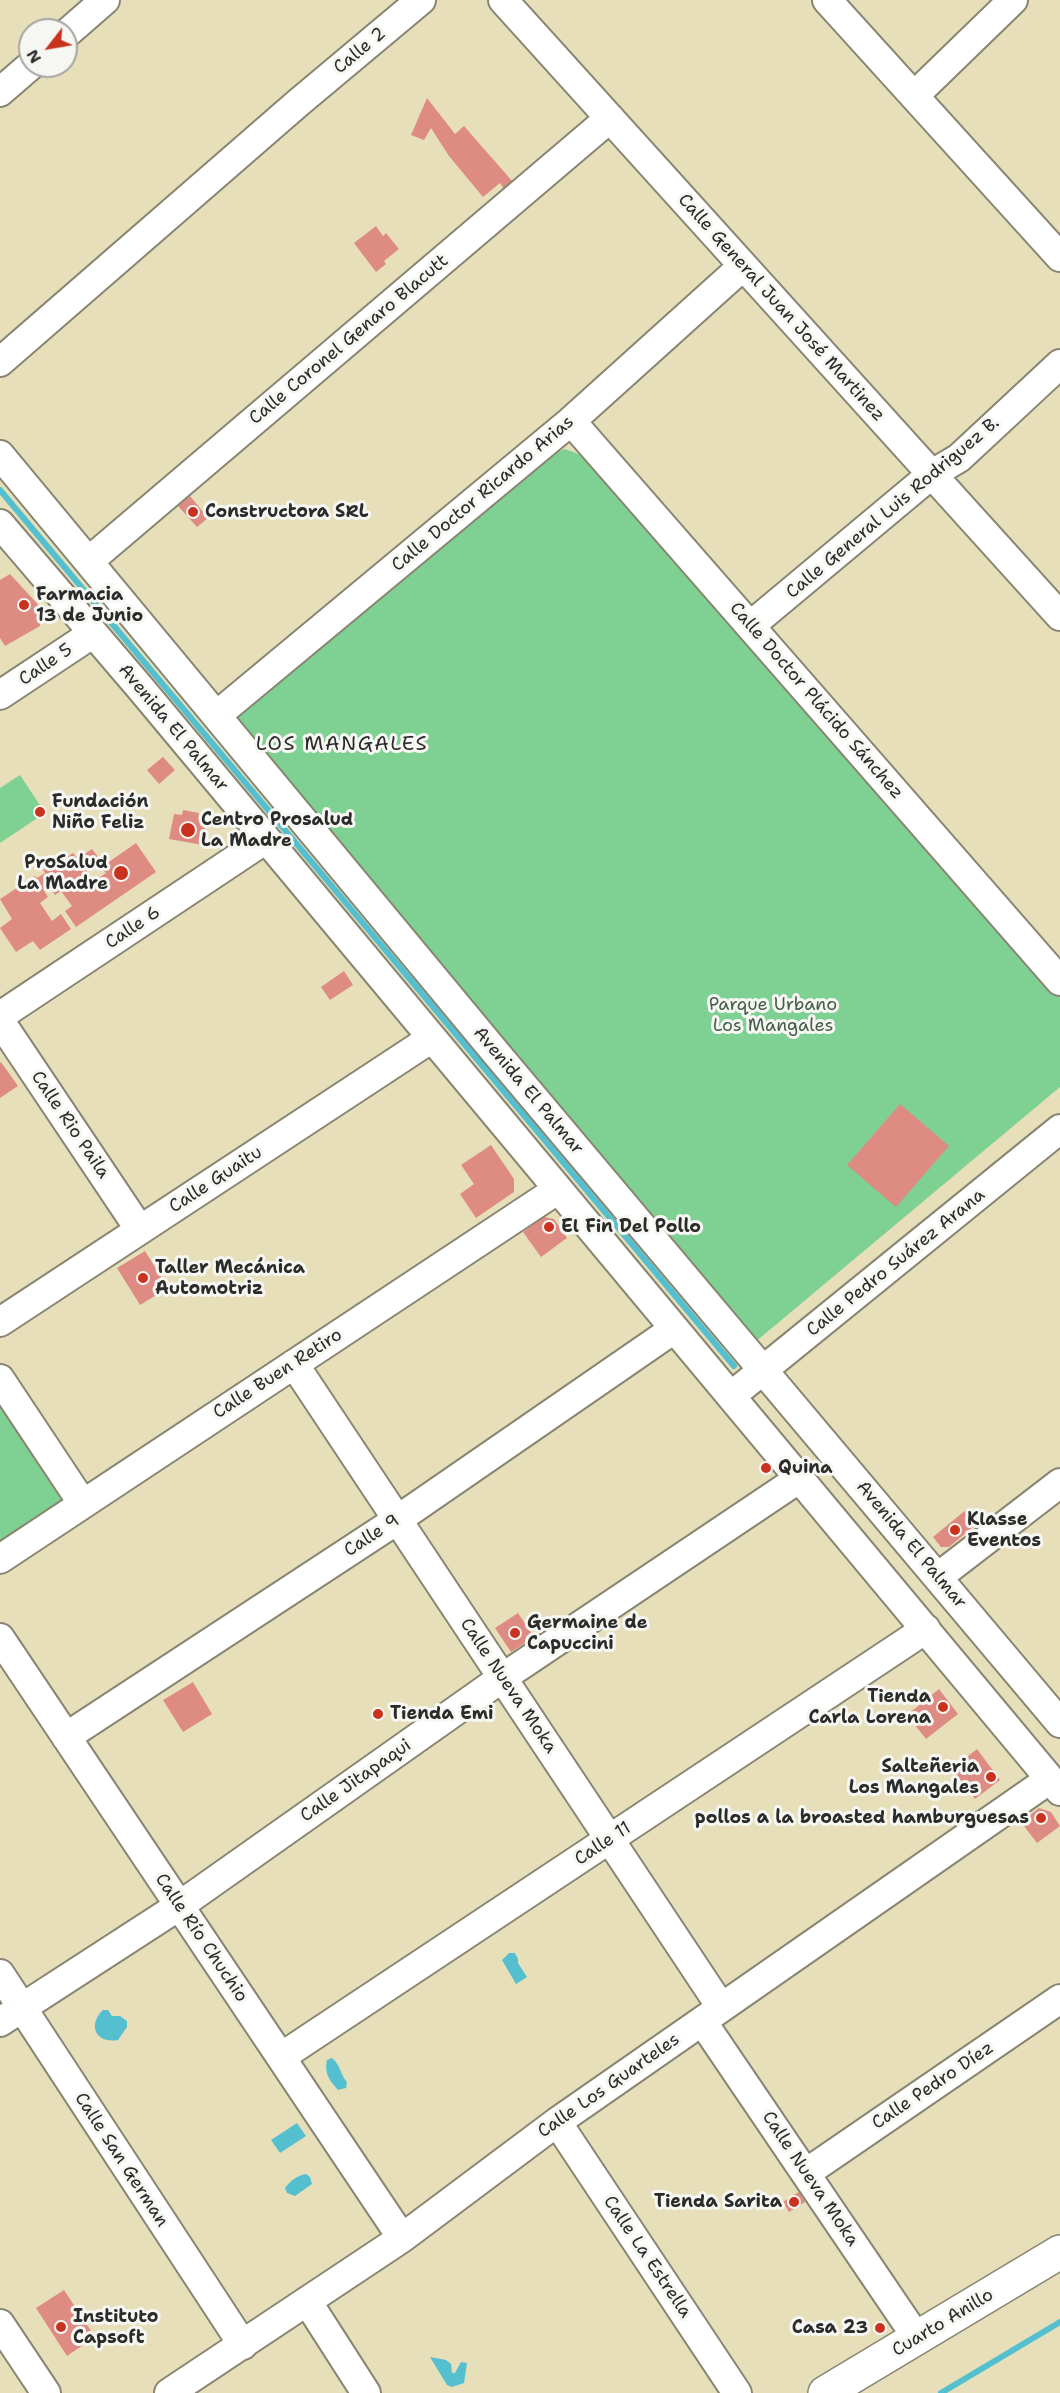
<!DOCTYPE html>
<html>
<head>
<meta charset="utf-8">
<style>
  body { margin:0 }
  #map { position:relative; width:1060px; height:2393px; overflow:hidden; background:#e6dfba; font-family:"Shantell Sans",sans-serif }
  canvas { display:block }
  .north { position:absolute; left:18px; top:18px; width:60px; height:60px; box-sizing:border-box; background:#f6f6f2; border:2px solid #a5a5a2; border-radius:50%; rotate:239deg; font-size:16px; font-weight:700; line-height:24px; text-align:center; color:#2b2b2b }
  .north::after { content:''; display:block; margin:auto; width:21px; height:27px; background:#c8321e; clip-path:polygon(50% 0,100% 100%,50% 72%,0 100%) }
</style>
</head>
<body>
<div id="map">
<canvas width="1060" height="2393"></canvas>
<div class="north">N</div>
</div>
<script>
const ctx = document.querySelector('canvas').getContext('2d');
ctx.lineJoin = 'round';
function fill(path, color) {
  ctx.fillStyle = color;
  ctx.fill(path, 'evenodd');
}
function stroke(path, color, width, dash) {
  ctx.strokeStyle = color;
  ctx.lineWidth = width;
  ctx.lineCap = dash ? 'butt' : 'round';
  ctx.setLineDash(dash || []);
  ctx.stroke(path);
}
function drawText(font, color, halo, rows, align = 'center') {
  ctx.font = font + ' "Shantell Sans",sans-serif';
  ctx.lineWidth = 6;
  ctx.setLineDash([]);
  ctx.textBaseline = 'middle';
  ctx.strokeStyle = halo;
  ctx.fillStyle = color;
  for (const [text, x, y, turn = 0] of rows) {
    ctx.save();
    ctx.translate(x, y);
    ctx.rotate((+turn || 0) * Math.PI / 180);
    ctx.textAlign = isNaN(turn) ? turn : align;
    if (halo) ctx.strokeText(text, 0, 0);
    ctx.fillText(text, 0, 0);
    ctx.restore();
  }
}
fill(new Path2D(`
  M 565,449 L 584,456 L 1060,998 L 1060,1087 L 754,1343 L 229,720 L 546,456 Z
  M 20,775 L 45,813 L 0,843 L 0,788 Z
  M 0,1391 L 71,1496 L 0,1543 Z`), '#7ed192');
fill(new Path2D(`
  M 509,1953 L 515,1953 L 518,1959 L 518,1963 L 527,1977 L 516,1984 L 502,1960 Z
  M 103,2010 L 108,2010 L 112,2016 L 120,2016 L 127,2021 L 127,2027 L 118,2040 C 96,2044 87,2025 103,2010 Z
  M 332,2058 C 340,2064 340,2074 347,2082 L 346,2088 L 338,2090 C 329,2080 324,2073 327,2060 Z
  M 297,2123 L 306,2136 L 280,2153 L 271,2140 Z
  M 306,2174 L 310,2177 L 312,2184 L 295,2196 L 287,2193 L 285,2188 C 290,2181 298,2175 306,2174 Z
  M 430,2357 L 446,2360 L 451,2364 L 452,2373 L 455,2373 L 461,2362 L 467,2363 L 464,2383 L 452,2387 L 447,2385 Z`), '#54c0cf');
stroke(new Path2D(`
  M 0,490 L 734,1366
  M 941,2393 L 1060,2322`), '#54c0cf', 6);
fill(new Path2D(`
  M 427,98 L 455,134 L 464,126 L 513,182 L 504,189 L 500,183 L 483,197 L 449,156 L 431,128 L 424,140 L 411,135 Z
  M 376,226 L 383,236 L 386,233 L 399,249 L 384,261 L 386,264 L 376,272 L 354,243 Z
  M 190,496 L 208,518 L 197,527 L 178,506 Z
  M 10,574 L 43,610 L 40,626 L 5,646 L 0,638 L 0,580 Z
  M 163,757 L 175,770 L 159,784 L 147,770 Z
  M 183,810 L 199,813 L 198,819 L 206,821 L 203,845 L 169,839 L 174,814 L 182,815 Z
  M 136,843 L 156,872 L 76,927 L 65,911 L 72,906 L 61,891 L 55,895 L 48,885 L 43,889 L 48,897 L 40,903 L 52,921 L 61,914 L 71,929 L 40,950 L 33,941 L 16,952 L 0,928 L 12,919 L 0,899 L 35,876 L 37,878 L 45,873 L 43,870 L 57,861 L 58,863 L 73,853 L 76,857 L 82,853 L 83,855 L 92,849 L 99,858 L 86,870 L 94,881 L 106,873 L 103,870 L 108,867 L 106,864 Z
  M 344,971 L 353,985 L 330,1000 L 321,987 Z
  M 1,1062 L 18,1086 L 0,1098 L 0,1063 Z
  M 900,1104 L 949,1146 L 896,1207 L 847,1165 Z
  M 491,1145 L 514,1179 L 514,1192 L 476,1218 L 460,1194 L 474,1184 L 461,1165 Z
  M 544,1217 L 554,1219 L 567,1238 L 541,1257 L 523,1232 Z
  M 145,1251 L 168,1288 L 140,1305 L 117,1268 Z
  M 967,1509 L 978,1523 L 949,1547 L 941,1547 L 933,1537 Z
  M 518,1613 L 534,1637 L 511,1652 L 495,1628 Z
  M 193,1682 L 212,1714 L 183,1732 L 163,1700 Z
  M 939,1689 L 958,1714 L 926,1739 L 907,1715 Z
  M 977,1749 L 1000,1780 L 975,1799 L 952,1769 Z
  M 1039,1808 L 1051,1812 L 1060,1826 L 1037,1843 L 1021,1822 Z
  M 799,2192 L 805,2202 L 789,2212 L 783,2202 Z
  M 64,2290 L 95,2337 L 67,2356 L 36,2308 Z`), '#de8c83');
const minor = new Path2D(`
  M 503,0 L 1060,616
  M 827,0 L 1060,257
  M 66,34 L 105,0
  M 0,92 L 30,66
  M 914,96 L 1013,0
  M 0,362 L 298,103 L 421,0
  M 571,421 L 1060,981
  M 0,455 L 496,1053 L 1060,1723
  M 0,524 L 142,690 L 1060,1791
  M 89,561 L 610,118
  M 750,626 L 932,474 L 959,458 L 1060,364
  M 0,695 L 92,634
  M 217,715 L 571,421 L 743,266
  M 0,1016 L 266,839
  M 0,1021 L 140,1230
  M 0,1322 L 432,1038
  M 294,1364 L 721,2007
  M 0,1379 L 83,1504
  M 731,1396 L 1060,1129
  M 0,1559 L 557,1190
  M 938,1577 L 1060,1483
  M 0,1638 L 402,2238
  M 66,1737 L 397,1520 L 674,1329
  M 0,1974 L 243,2345
  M 702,2021 L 917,2338
  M 0,2022 L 179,1906 L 502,1678 L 800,1478
  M 281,2057 L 926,1629
  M 557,2122 L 737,2393
  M 806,2173 L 1060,1999
  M 307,2301 L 366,2393
  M 0,2324 L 46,2393
  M 169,2393 L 402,2238 L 557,2122 L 1050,1779`);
const highway = new Path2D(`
  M 825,2393 L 1060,2252`);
stroke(minor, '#888572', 32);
stroke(highway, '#888572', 36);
stroke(minor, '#fff', 28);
stroke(highway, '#fff', 33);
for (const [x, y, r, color] of [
  [193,512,6,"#c8321e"],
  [24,605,6,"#c8321e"],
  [40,812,6,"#c8321e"],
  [188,830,8,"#c8321e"],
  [121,873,8,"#c8321e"],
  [549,1227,6,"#c8321e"],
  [143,1278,6,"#c8321e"],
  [766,1468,6,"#c8321e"],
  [955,1530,6,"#c8321e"],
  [515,1633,6,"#c8321e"],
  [943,1707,6,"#c8321e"],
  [378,1714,6,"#c8321e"],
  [991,1777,6,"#c8321e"],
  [1041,1818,6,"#c8321e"],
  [794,2202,6,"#c8321e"],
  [61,2327,6,"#c8321e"],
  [880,2328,6,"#c8321e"]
]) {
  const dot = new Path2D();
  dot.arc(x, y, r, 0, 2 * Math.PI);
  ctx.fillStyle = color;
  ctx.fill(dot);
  stroke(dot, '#f6f6f2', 2);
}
drawText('18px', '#2b2b2b', '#f6f6f2', [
  ["Calle 2",360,51,-40],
  ["Calle General Juan José Martinez",781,308,48],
  ["Calle Coronel Genaro Blacutt",349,340,-40],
  ["Calle Doctor Ricardo Arias",483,494,-40],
  ["Calle General Luis Rodriguez B.",893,508,-40],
  ["Calle 5",46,665,-34],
  ["Calle Doctor Plácido Sánchez",816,701,49],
  ["Avenida El Palmar",173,728,50],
  ["Calle 6",133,928,-34],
  ["Avenida El Palmar",528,1091,50],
  ["Calle Rio Paila",70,1125,56],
  ["Calle Guaitu",216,1180,-33],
  ["Calle Pedro Suárez Arana",896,1263,-39],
  ["Calle Buen Retiro",278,1374,-33],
  ["Calle 9",372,1536,-33],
  ["Avenida El Palmar",911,1545,50],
  ["Calle Nueva Moka",508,1686,56],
  ["Calle Jitapaqui",356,1781,-35],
  ["Calle 11",603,1844,-34],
  ["Calle Río Chuchio",201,1938,56],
  ["Calle Los Guarteles",609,2086,-35],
  ["Calle Pedro Díez",933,2086,-34],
  ["Calle San German",121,2160,57],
  ["Calle Nueva Moka",810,2179,56],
  ["Calle La Estrella",647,2257,56],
  ["Cuarto Anillo",943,2323,-31]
]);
drawText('bold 18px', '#2b2b2b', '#f6f6f2', [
  ["Constructora SRL",205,512],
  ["Farmacia",36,595],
  ["13 de Junio",36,616],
  ["Fundación",52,802],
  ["Niño Feliz",52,823],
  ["Centro Prosalud",201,820],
  ["La Madre",201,841],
  ["ProSalud",108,863,"right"],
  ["La Madre",108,884,"right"],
  ["El Fin Del Pollo",561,1227],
  ["Taller Mecánica",155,1268],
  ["Automotriz",155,1289],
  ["Quina",778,1468],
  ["Klasse",967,1520],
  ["Eventos",967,1541],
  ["Germaine de",527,1623],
  ["Capuccini",527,1644],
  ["Tienda",931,1697,"right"],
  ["Carla Lorena",931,1718,"right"],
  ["Tienda Emi",390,1714],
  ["Salteñeria",979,1767,"right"],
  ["Los Mangales",979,1788,"right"],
  ["pollos a la broasted hamburguesas",1029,1818,"right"],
  ["Tienda Sarita",782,2202,"right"],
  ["Instituto",73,2317],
  ["Capsoft",73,2338],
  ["Casa 23",868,2328,"right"]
], 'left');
drawText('18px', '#445d4a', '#f6f6f2', [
  ["Parque Urbano",773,1005],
  ["Los Mangales",773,1026]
]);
ctx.letterSpacing = '1.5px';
drawText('20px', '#2b2b2b', '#f6f6f2', [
  ["LOS MANGALES",342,745]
]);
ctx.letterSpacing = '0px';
</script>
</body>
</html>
